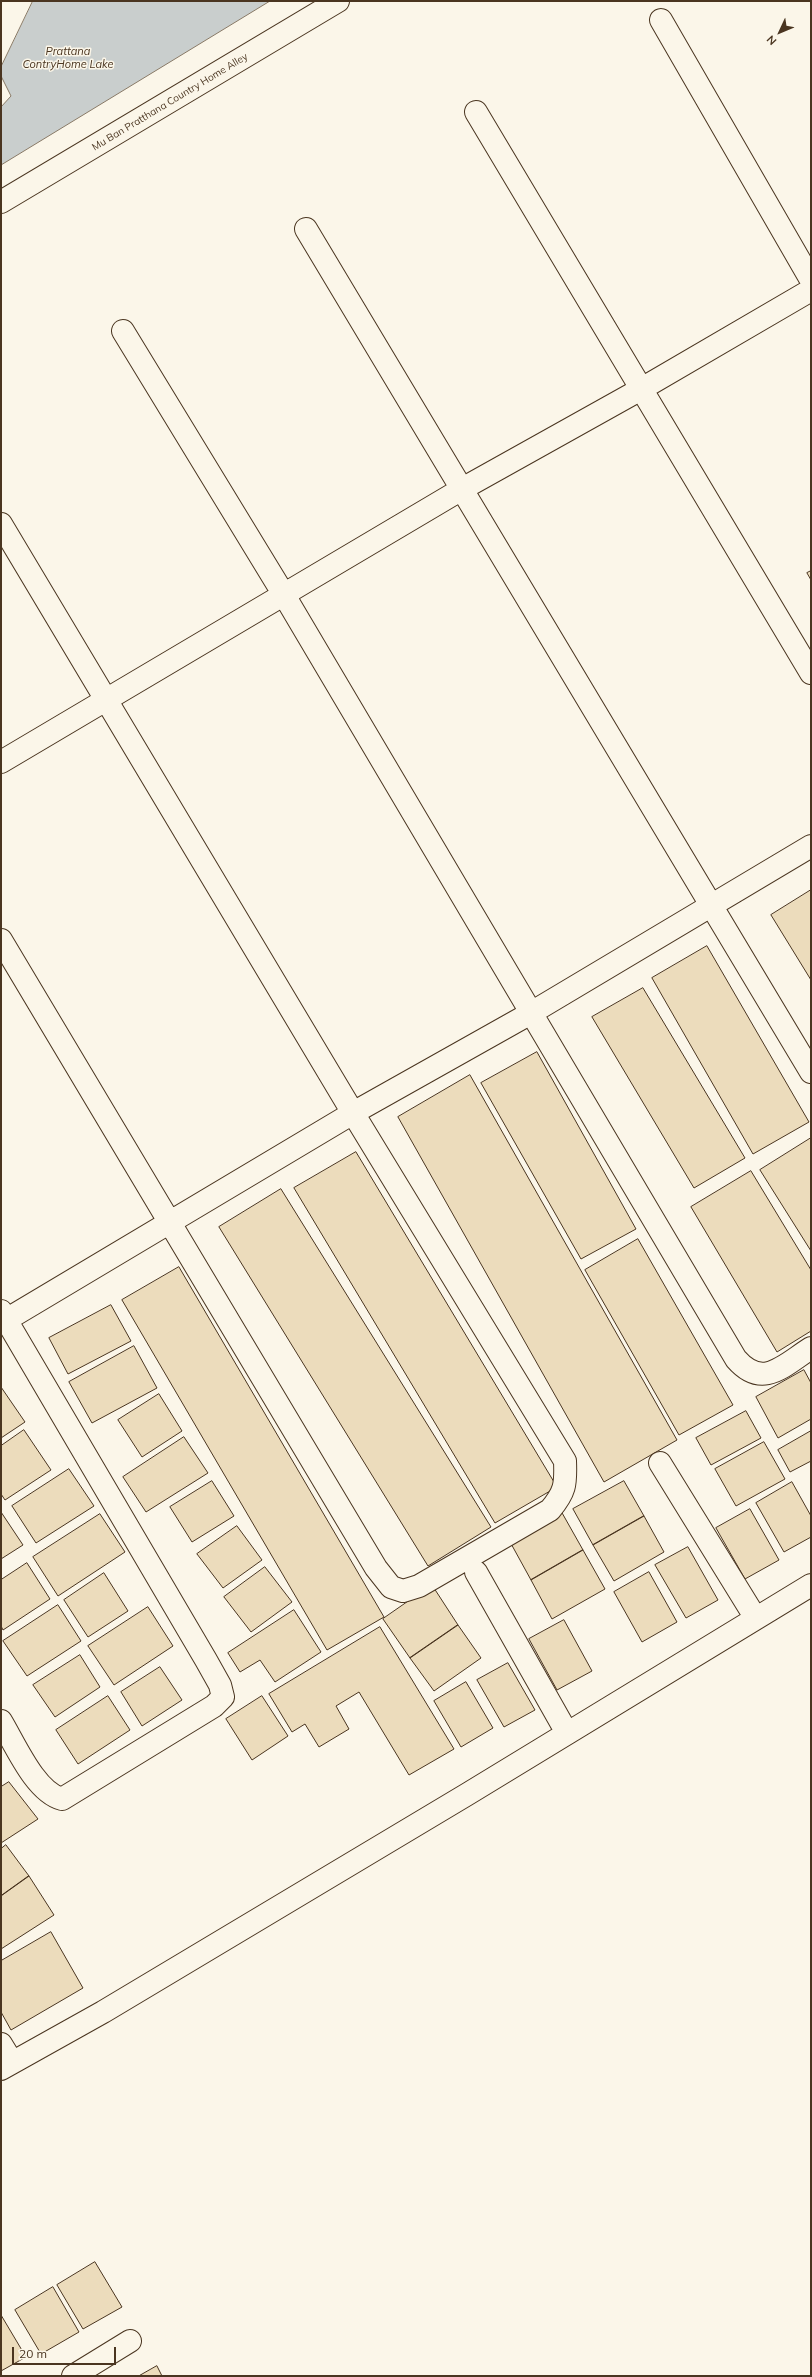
<!DOCTYPE html>
<html>
<head>
<meta charset="utf-8">
<style>
  body { margin:0 }
  #map { position:relative; width:812px; height:2377px; overflow:hidden; background:#fbf6e9; font-family:Mulish,sans-serif }
  canvas { display:block }
  .frame { position:absolute; inset:0; border:2px solid #4a3520; pointer-events:none }
  .north { position:absolute; left:760px; top:12px; width:40px; height:40px; -webkit-text-stroke:3px #fbf6e9; paint-order:stroke; rotate:226deg; font-size:11px; font-weight:700; line-height:16px; text-align:center; color:#4a3520 }
  .north::after { content:''; display:block; margin:auto; width:14px; height:18px; background:#4a3520; clip-path:polygon(50% 0,100% 100%,50% 72%,0 100%) }
  .scale { position:absolute; left:12px; top:2347px; width:104px; height:18px; box-sizing:border-box; border:2px solid #4a3520; border-top:0; padding-left:5px; font-size:12px; line-height:14px; white-space:nowrap; color:#4a3520; -webkit-text-stroke:3px #fbf6e9; paint-order:stroke }
</style>
</head>
<body>
<div id="map">
<canvas width="812" height="2377"></canvas>
<div class="frame"></div>
<div class="north">N</div>
<div class="scale">20 m</div>
</div>
<script>
const ctx = document.querySelector('canvas').getContext('2d');
ctx.lineJoin = 'round';
function fill(path, color) {
  ctx.fillStyle = color;
  ctx.fill(path, 'evenodd');
}
function stroke(path, color, width, dash) {
  ctx.strokeStyle = color;
  ctx.lineWidth = width;
  ctx.lineCap = dash ? 'butt' : 'round';
  ctx.setLineDash(dash || []);
  ctx.stroke(path);
}
function drawText(font, color, halo, rows, align = 'center') {
  ctx.font = font + ' Mulish,sans-serif';
  ctx.lineWidth = 3;
  ctx.setLineDash([]);
  ctx.textBaseline = 'middle';
  ctx.strokeStyle = halo;
  ctx.fillStyle = color;
  for (const [text, x, y, turn = 0] of rows) {
    ctx.save();
    ctx.translate(x, y);
    ctx.rotate((+turn || 0) * Math.PI / 180);
    ctx.textAlign = isNaN(turn) ? turn : align;
    if (halo) ctx.strokeText(text, 0, 0);
    ctx.fillText(text, 0, 0);
    ctx.restore();
  }
}
const water = new Path2D(`
  M 33,1 L 270,1 L 1,165 L 1,107 L 11,96 L 1,76 L 1,67 Z`);
fill(water, '#c9cecd');
stroke(water, '#887966', 1);
const building = new Path2D(`
  M 811,571 L 811,580 L 807,573 Z
  M 811,890 L 811,980 L 771,915 Z
  M 707,946 L 809,1122 L 753,1154 L 652,978 Z
  M 643,988 L 745,1158 L 694,1188 L 592,1017 Z
  M 537,1052 L 636,1229 L 581,1259 L 481,1083 Z
  M 470,1075 L 677,1440 L 604,1482 L 398,1117 Z
  M 811,1138 L 811,1251 L 760,1170 Z
  M 356,1152 L 557,1487 L 495,1523 L 294,1188 Z
  M 751,1171 L 811,1270 L 811,1331 L 777,1352 L 691,1207 Z
  M 281,1189 L 491,1527 L 428,1566 L 219,1227 Z
  M 638,1239 L 733,1405 L 679,1435 L 585,1270 Z
  M 179,1267 L 384,1617 L 327,1650 L 122,1300 Z
  M 111,1305 L 131,1341 L 68,1374 L 49,1338 Z
  M 134,1346 L 157,1388 L 92,1423 L 69,1382 Z
  M 804,1370 L 811,1383 L 811,1419 L 778,1438 L 756,1397 Z
  M 1,1387 L 25,1422 L 1,1438 Z
  M 159,1394 L 182,1431 L 142,1457 L 118,1420 Z
  M 746,1411 L 761,1438 L 711,1465 L 696,1438 Z
  M 24,1430 L 51,1470 L 5,1500 L 1,1494 L 1,1446 Z
  M 811,1431 L 811,1461 L 790,1472 L 778,1450 Z
  M 184,1437 L 208,1473 L 146,1512 L 123,1477 Z
  M 764,1442 L 785,1479 L 736,1506 L 715,1469 Z
  M 69,1469 L 94,1506 L 36,1543 L 12,1506 Z
  M 212,1481 L 234,1516 L 192,1542 L 170,1507 Z
  M 624,1481 L 644,1516 L 593,1545 L 573,1509 Z
  M 792,1482 L 811,1516 L 811,1537 L 784,1552 L 756,1503 Z
  M 750,1509 L 779,1560 L 745,1579 L 716,1528 Z
  M 561,1511 L 583,1550 L 531,1580 L 509,1540 Z
  M 1,1512 L 23,1545 L 1,1559 Z
  M 100,1514 L 125,1552 L 58,1596 L 33,1557 Z
  M 644,1516 L 664,1552 L 614,1581 L 593,1545 Z
  M 237,1526 L 262,1560 L 223,1588 L 197,1554 Z
  M 688,1547 L 718,1600 L 686,1618 L 655,1565 Z
  M 583,1550 L 605,1589 L 552,1619 L 531,1580 Z
  M 27,1563 L 50,1599 L 3,1630 L 1,1626 L 1,1580 Z
  M 265,1567 L 292,1602 L 251,1632 L 224,1597 Z
  M 649,1572 L 677,1622 L 642,1642 L 614,1592 Z
  M 104,1573 L 128,1611 L 88,1637 L 64,1600 Z
  M 432,1585 L 458,1625 L 410,1658 L 383,1619 Z
  M 58,1605 L 81,1641 L 27,1676 L 3,1641 Z
  M 148,1607 L 173,1646 L 114,1685 L 88,1646 Z
  M 294,1610 L 321,1652 L 275,1682 L 260,1660 L 240,1672 L 228,1653 Z
  M 564,1620 L 592,1671 L 557,1690 L 529,1639 Z
  M 458,1625 L 481,1658 L 434,1691 L 410,1658 Z
  M 380,1627 L 454,1749 L 409,1775 L 359,1692 L 336,1706 L 349,1729 L 319,1747 L 305,1724 L 292,1732 L 269,1694 Z
  M 80,1655 L 100,1687 L 55,1717 L 33,1685 Z
  M 508,1663 L 535,1710 L 504,1727 L 477,1680 Z
  M 160,1667 L 182,1700 L 142,1726 L 121,1692 Z
  M 466,1682 L 493,1728 L 461,1747 L 434,1701 Z
  M 108,1696 L 130,1730 L 78,1764 L 56,1730 Z
  M 262,1696 L 288,1736 L 252,1760 L 226,1719 Z
  M 9,1782 L 38,1819 L 1,1843 L 1,1787 Z
  M 6,1845 L 29,1876 L 1,1896 L 1,1849 Z
  M 29,1876 L 54,1915 L 1,1949 L 1,1896 Z
  M 51,1932 L 83,1988 L 11,2030 L 1,2012 L 1,1961 Z
  M 95,2262 L 122,2307 L 83,2329 L 57,2285 Z
  M 53,2287 L 79,2332 L 41,2354 L 15,2310 Z
  M 1,2315 L 26,2357 L 1,2371 Z
  M 157,2366 L 162,2376 L 139,2376 Z`);
fill(building, '#ecdcbc');
stroke(building, '#4a3520', 1);
const street = new Path2D(`
  M 661,20 L 811,280
  M 476,112 L 811,673
  M 1,202 L 338,1
  M 306,229 L 811,1072
  M 123,331 L 284,595 L 736,1359 C 763,1390 784,1365 811,1348
  M 1,524 L 353,1113 L 565,1461 C 566,1485 565,1492 550,1510 L 419,1586 L 403,1591 L 391,1587 L 376,1568 L 1,940
  M 1,762 L 462,489 L 643,388 L 811,290
  M 1,1311 L 206,1660 L 220,1685 L 223,1697 L 214,1706 L 62,1799 C 35,1792 15,1744 1,1721
  M 1,1323 L 353,1113 L 531,1013 L 811,846
  M 660,1463 L 755,1617
  M 476,1572 L 567,1733
  M 1,2044 L 12,2062
  M 1,2069 L 103,2012 L 466,1795 L 811,1585
  M 73,2376 L 130,2341`);
stroke(street, '#4a3520', 24);
stroke(street, '#fbf6e9', 22);
drawText('10px', '#4a3520', '#fbf6e9', [
  ["Mu Ban Pratthana Country Home Alley",170,102,-31]
]);
drawText('italic 11px', '#4a3520', '#fbf6e9', [
  ["Prattana",68,52],
  ["ContryHome Lake",68,65]
]);
</script>
</body>
</html>
